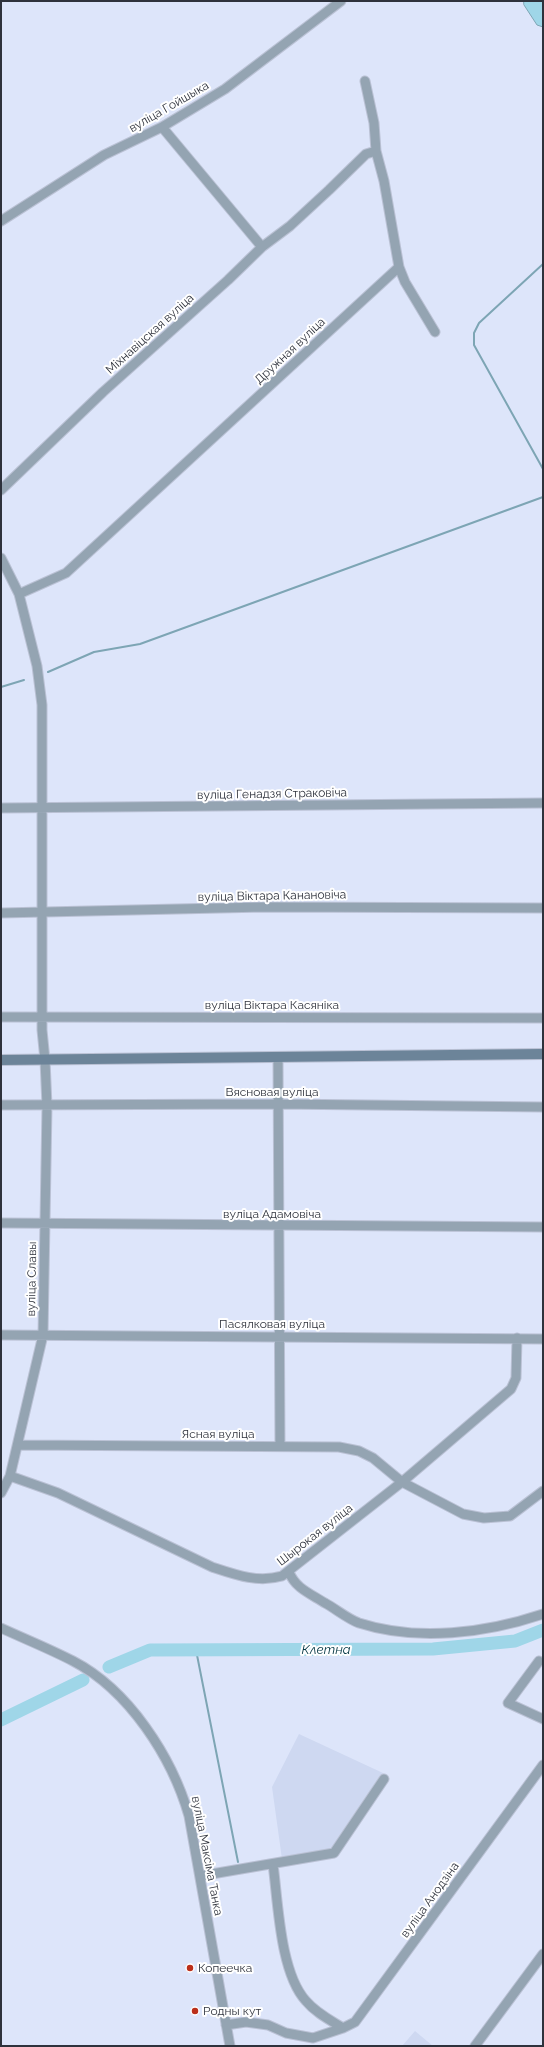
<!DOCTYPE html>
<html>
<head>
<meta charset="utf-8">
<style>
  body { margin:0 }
  #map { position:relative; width:544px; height:2047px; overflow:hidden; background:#dde5fa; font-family:Raleway,sans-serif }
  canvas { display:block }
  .frame { position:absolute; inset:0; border:2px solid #2e323c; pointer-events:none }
</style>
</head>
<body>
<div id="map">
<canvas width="544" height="2047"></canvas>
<div class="frame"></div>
</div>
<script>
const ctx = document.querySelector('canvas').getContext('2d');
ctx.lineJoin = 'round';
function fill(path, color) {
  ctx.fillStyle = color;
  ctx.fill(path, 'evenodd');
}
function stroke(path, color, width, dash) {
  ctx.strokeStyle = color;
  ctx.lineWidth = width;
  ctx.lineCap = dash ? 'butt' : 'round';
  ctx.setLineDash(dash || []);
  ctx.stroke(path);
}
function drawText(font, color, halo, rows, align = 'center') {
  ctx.font = font + ' Raleway,sans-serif';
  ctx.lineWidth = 4;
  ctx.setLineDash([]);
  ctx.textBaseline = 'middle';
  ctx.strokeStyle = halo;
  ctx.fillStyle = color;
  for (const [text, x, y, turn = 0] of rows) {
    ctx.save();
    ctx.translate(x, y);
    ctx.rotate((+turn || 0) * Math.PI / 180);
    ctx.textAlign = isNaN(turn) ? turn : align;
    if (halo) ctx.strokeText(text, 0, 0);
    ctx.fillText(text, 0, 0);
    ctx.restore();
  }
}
fill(new Path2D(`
  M 299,1734 L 383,1773 L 332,1850 L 282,1859 L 272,1787 Z
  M 415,2031 L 433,2046 L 402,2046 Z`), '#ced8f1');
const water = new Path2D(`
  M 524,1 L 543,1 L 543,27 L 537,25 L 524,5 Z`);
fill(water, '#9fd6e8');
stroke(water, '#7da5b4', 1);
stroke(new Path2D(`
  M 543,264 L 479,323 L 474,333 L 474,345 L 543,469
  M 48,672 L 94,652 L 140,644 L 543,497
  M 1,687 L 24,680
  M 196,1650 L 238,1862`), '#7da5b4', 2);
stroke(new Path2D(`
  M 109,1667 L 150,1650 L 433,1649 L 515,1641 L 543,1630
  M 1,1720 L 83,1680`), '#9fd6e8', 13);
const street = new Path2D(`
  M 365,81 L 374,123 L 376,151
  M 1,221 L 104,155 L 162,127 L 225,89 L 341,1
  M 399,267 L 405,282 L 435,332
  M 1,490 L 103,392 L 228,280 L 262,247 L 162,127
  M 1,558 L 19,594 L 66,573 L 399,267 L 384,181 L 376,151 L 366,154 L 329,190 L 290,226 L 262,247
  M 1,808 L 543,803
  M 1,913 L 264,907 L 543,908
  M 1,1017 L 543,1018
  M 278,1058 L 280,1446
  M 1,1105 L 279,1104 L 543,1107
  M 1,1223 L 543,1227
  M 1,1335 L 543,1339
  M 18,1445 L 339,1447 L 359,1451 L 373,1458 L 402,1482 L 463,1514 L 484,1518 L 510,1516 L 543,1491
  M 10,1476 L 58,1493 L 212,1567 C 236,1575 258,1583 282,1576 L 402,1482 L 511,1389 L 516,1378 L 517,1338
  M 1,1493 L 10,1476 L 43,1335 L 47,1106 L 45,1060 L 42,1030 L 42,705 L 37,666 L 19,594
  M 289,1572 C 295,1588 311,1594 325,1603 C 336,1609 348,1619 359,1623 C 418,1642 486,1633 543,1614
  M 1,1628 C 25,1639 50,1649 73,1661 C 129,1690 172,1757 189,1816 L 230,2046
  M 539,1661 L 508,1703 L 543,1719
  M 273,1864 C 278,1902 280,1973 306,2001 C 316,2013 330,2020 343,2028 L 355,2022 L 543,1765
  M 200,1876 L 334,1853 L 384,1779
  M 226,2025 L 246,2022 L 268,2025 L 286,2033 L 313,2038 L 343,2028
  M 475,2046 L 543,1954`);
const secondary = new Path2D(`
  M 1,1060 L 543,1054`);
stroke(street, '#bac1d4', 11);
stroke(secondary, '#bac1d4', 12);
stroke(street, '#94a4b2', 9);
stroke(secondary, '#6c8499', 10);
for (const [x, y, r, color] of [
  [190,1968,4,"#bb2f1a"],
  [195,2011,4,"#bb2f1a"]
]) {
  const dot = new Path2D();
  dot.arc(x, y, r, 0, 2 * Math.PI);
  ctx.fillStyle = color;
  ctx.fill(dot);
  stroke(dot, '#fff', 1.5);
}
drawText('12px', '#2e323c', '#fff', [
  ["вуліца Гойшыка",169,107,-30],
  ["Міхнавіцская вуліца",150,334,-42],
  ["Дружная вуліца",290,351,-43],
  ["вуліца Генадзя Страковіча",272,794,-1],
  ["вуліца Віктара Канановіча",272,896,-1],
  ["вуліца Віктара Касяніка",272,1005],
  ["Вясновая вуліца",272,1092],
  ["вуліца Адамовіча",272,1214],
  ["вуліца Славы",32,1279,-89],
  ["Пасялковая вуліца",272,1324],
  ["Ясная вуліца",218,1434],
  ["Шырокая вуліца",315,1535,-38],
  ["вуліца Максіма Танка",207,1856,79],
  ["вуліца Анодзіна",430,1900,-54]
]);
drawText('12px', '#2e323c', '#fff', [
  ["Копеечка",198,1968],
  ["Родны кут",203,2011]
], 'left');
drawText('italic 13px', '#003541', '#fff', [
  ["Клетна",326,1650]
]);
</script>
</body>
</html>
